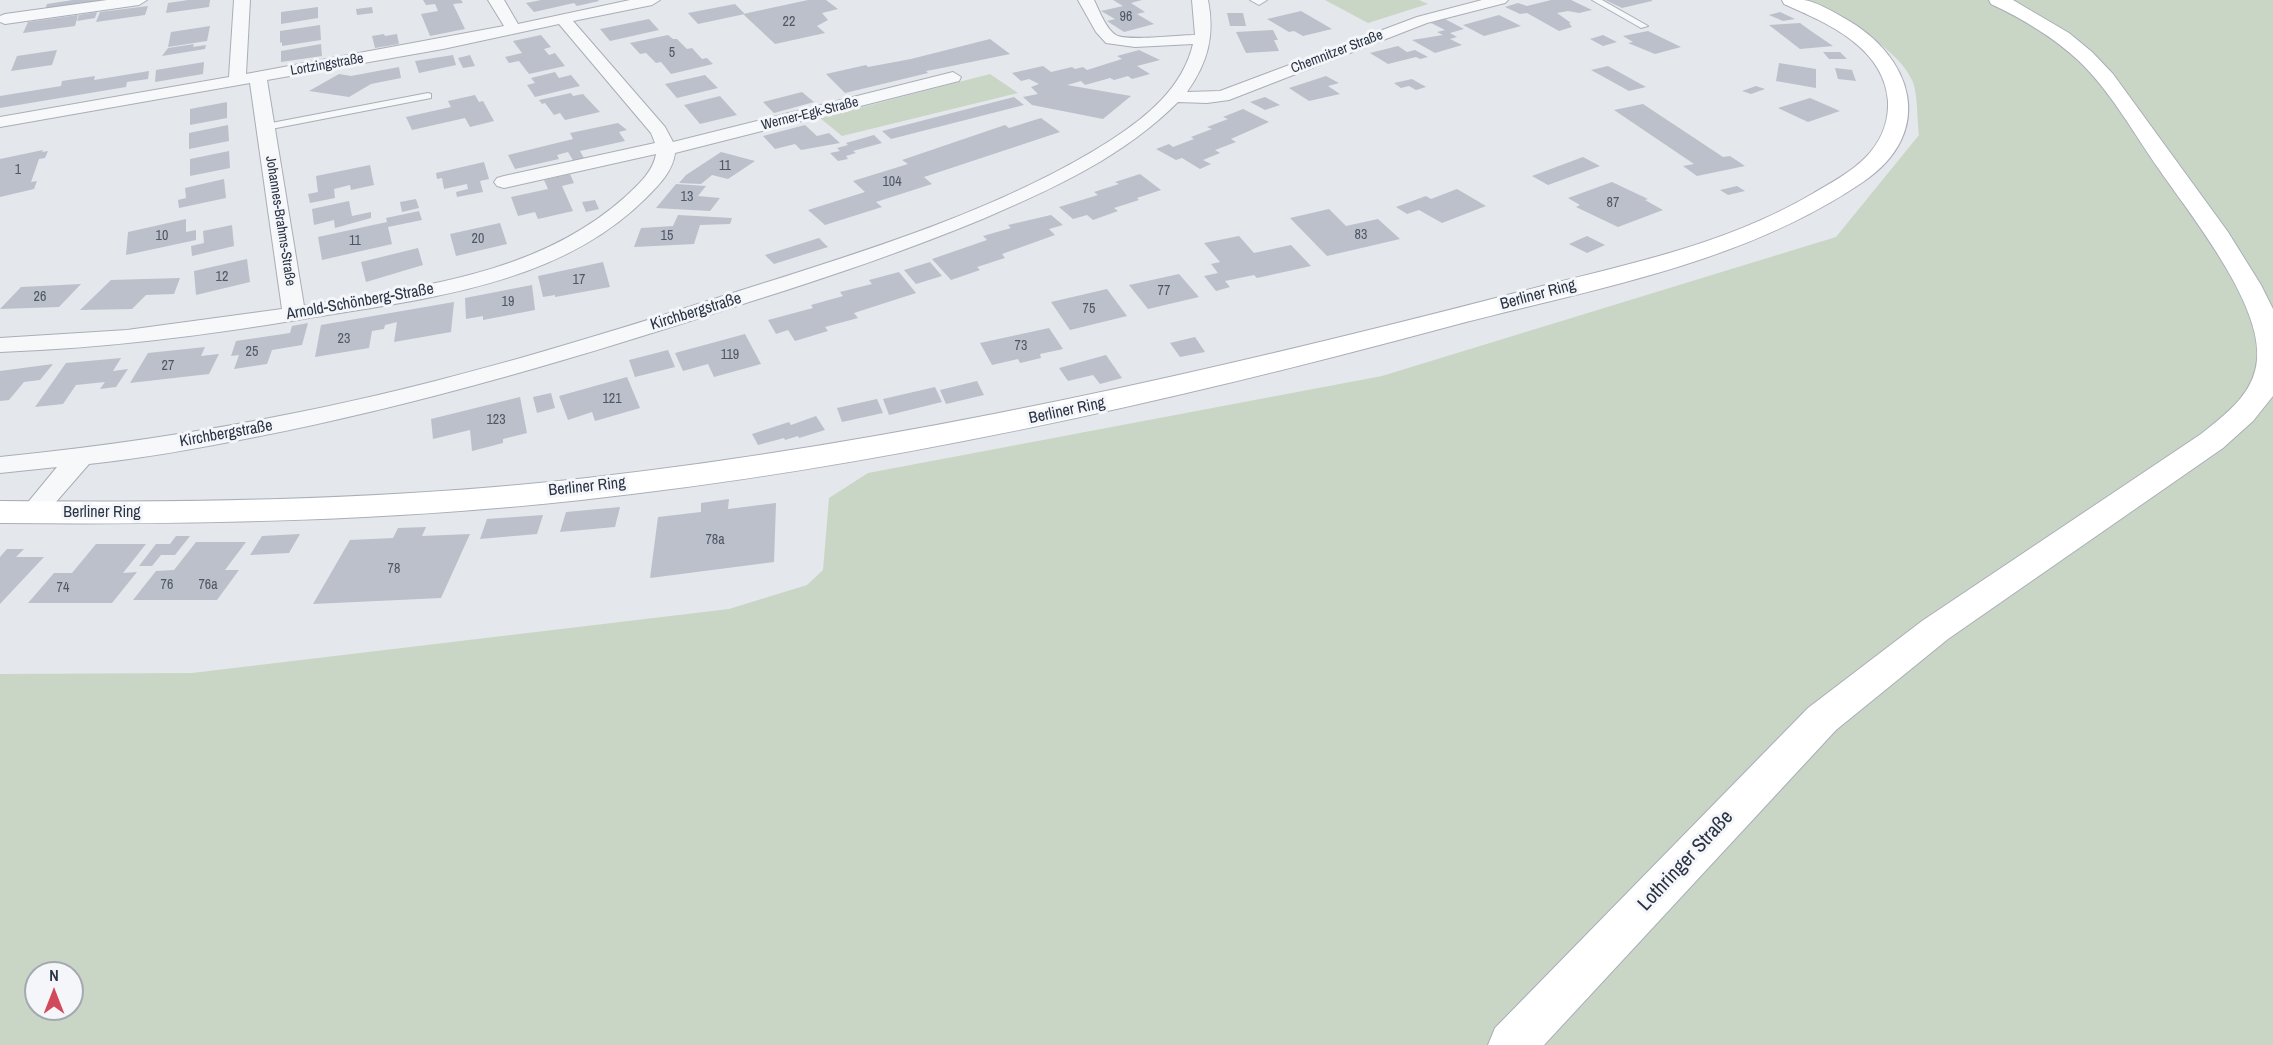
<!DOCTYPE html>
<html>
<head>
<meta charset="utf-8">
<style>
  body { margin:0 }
  #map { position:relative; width:2273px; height:1045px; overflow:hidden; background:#e4e7ec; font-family:"Archivo Narrow",sans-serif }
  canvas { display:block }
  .north { position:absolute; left:24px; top:961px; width:60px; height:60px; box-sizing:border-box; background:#f4f6f9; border:2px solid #a4a8b1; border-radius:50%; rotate:0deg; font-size:16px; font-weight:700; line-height:24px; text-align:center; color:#2b3445 }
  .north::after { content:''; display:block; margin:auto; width:21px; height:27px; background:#d1495b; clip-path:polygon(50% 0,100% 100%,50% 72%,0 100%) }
</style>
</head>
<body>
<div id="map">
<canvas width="2273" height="1045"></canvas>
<div class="north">N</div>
</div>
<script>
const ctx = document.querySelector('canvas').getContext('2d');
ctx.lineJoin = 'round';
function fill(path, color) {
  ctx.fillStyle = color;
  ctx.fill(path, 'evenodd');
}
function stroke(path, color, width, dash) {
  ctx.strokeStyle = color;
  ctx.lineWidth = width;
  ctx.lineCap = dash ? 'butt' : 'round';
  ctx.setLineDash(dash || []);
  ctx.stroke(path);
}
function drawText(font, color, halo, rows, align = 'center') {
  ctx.font = font + ' "Archivo Narrow",sans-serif';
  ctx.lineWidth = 6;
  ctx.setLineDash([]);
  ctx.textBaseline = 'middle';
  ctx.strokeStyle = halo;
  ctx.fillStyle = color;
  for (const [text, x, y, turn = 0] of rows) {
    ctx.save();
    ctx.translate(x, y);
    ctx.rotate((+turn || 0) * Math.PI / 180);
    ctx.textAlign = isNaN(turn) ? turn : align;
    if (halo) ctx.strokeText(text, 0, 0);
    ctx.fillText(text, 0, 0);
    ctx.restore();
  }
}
fill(new Path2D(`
  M 1325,0 L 1419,0 L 1428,4 L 1368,23 Z
  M 1802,0 L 2273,0 L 2273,1045 L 0,1045 L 0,674 L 192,673 L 729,609 L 807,585 L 823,570 L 829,498 L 868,473 L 1382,376 L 1836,237 L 1919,135 C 1917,121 1918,92 1912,80 C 1894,42 1837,19 1802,0 ZM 36,973 L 72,973 L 72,1009 L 36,1009 Z
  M 990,74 L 1018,93 L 842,136 L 820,118 Z`), '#c9d6c5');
fill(new Path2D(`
  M 73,0 L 105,0 L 105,1 L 45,10 L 47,4 Z
  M 188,0 L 210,0 L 209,7 L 166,13 L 168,3 Z
  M 423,0 L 461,0 L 463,3 L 453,4 L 465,29 L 430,36 L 421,14 L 438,11 L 435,4 L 426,5 Z
  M 541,0 L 598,0 L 599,1 L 577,6 L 574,3 L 534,12 L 526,3 Z
  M 808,0 L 826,0 L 838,9 L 822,13 L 828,20 L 817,26 L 825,33 L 775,44 L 743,14 Z
  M 1113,0 L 1142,0 L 1131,3 L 1145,12 L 1137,14 L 1154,24 L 1124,32 L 1107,21 L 1115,19 L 1101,11 L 1123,6 Z
  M 1551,0 L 1571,0 L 1592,10 L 1579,13 L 1568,11 L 1557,13 L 1571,23 L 1569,23 L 1572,27 L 1559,31 L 1527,13 L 1520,14 L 1505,7 L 1518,3 L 1527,6 Z
  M 1605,0 L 1652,0 L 1652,1 L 1622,8 Z
  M 735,4 L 745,14 L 698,24 L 688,13 Z
  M 148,6 L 145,15 L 96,22 L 100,12 Z
  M 318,7 L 318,18 L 281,24 L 281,12 Z
  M 372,7 L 373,13 L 357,15 L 356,9 Z
  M 1301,11 L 1332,29 L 1303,36 L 1294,31 L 1289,32 L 1267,19 Z
  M 97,12 L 95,18 L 77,21 L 79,15 Z
  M 1780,12 L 1795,19 L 1783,21 L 1769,15 Z
  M 1227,13 L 1243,13 L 1246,26 L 1230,26 Z
  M 78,15 L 75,26 L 23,33 L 28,22 Z
  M 1499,15 L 1521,26 L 1484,36 L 1463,25 Z
  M 649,19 L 659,30 L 610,41 L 600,29 Z
  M 1445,19 L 1464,29 L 1450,33 L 1457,37 L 1450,39 L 1462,45 L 1435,53 L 1412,40 L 1443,35 L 1437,32 L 1445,30 L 1431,23 Z
  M 1800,23 L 1811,31 L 1833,46 L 1800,49 L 1769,25 Z
  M 320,25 L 321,40 L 282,46 L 282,42 L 280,43 L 280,31 Z
  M 210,26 L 207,41 L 168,47 L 171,32 Z
  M 1273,30 L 1278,40 L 1274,40 L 1279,51 L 1246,53 L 1236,32 Z
  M 1648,31 L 1681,47 L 1655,54 L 1628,43 L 1633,42 L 1623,36 Z
  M 384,34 L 385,36 L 397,34 L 399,44 L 375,48 L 372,36 Z
  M 541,35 L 551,47 L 544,49 L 549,55 L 555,53 L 565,66 L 529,74 L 519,61 L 509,63 L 505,57 L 522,53 L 513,41 Z
  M 668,35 L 673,39 L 677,39 L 687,49 L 692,48 L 702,59 L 707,58 L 713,64 L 671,74 L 661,62 L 656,63 L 646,53 L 640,54 L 630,43 Z
  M 1603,35 L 1617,42 L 1603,46 L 1590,39 Z
  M 990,39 L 1010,54 L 937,69 L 926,71 L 928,73 L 845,93 L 826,74 L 866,65 L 868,67 L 911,59 Z
  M 194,44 L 193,47 L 206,45 L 205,49 L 162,56 L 168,48 Z
  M 321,44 L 322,56 L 281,62 L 281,51 Z
  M 1398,46 L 1407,52 L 1415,50 L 1428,57 L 1420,59 L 1416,57 L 1388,64 L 1370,53 Z
  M 57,50 L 52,65 L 11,71 L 17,56 Z
  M 1139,50 L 1160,60 L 1137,66 L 1150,74 L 1132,79 L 1128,76 L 1114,80 L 1110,78 L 1085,85 L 1081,81 L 1067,85 L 1131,96 L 1103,119 L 1032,105 L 1023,97 L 1038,94 L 1031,87 L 1039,84 L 1029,79 L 1021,81 L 1012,73 L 1043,66 L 1051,72 L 1072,67 L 1075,69 L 1083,67 L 1087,70 L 1122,59 L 1117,56 Z
  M 1823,52 L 1840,52 L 1847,59 L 1829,59 Z
  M 453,55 L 456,65 L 419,73 L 415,61 Z
  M 470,55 L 475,66 L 463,68 L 458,58 Z
  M 204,62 L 203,74 L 155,82 L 156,70 Z
  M 1779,63 L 1816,69 L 1816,88 L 1776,81 Z
  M 1608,66 L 1646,87 L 1629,91 L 1591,70 Z
  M 399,67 L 401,78 L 371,84 L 349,97 L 309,91 L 339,74 L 351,76 Z
  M 1835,68 L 1852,70 L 1856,81 L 1838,79 Z
  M 149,71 L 148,79 L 127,82 L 126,87 L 0,108 L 0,96 L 61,86 L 62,81 L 95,76 L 94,80 Z
  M 555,72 L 559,78 L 571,75 L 580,86 L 535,97 L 527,85 L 535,83 L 531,78 Z
  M 705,75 L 718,88 L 677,98 L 665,84 Z
  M 1326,76 L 1339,83 L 1328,86 L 1340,94 L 1309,101 L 1289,88 Z
  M 1412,79 L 1426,87 L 1416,90 L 1409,86 L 1401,88 L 1394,83 Z
  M 1756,86 L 1765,89 L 1751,94 L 1742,91 Z
  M 802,92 L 814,102 L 774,113 L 763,102 Z
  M 571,93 L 573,96 L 583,94 L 600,112 L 565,120 L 560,113 L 554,115 L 545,103 L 542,104 L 539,100 Z
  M 475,95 L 479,102 L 483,101 L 494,121 L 470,127 L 465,118 L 412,130 L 406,117 L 451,107 L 448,101 Z
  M 720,96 L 737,115 L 700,124 L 684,105 Z
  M 1014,97 L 1024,105 L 891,139 L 882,131 Z
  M 1265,97 L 1280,105 L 1265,110 L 1250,102 Z
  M 1810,98 L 1840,111 L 1808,122 L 1778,108 Z
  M 227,102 L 227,118 L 190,125 L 190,109 Z
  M 1643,104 L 1723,157 L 1730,156 L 1745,166 L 1697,176 L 1683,166 L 1694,164 L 1614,110 Z
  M 1243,109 L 1269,122 L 1231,139 L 1236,142 L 1215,150 L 1220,153 L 1203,160 L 1211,164 L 1200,169 L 1182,158 L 1176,160 L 1156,149 L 1169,144 L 1173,147 L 1194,139 L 1191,137 L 1212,129 L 1207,127 L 1228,119 L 1223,117 Z
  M 1041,118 L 1060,132 L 924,177 L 932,184 L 876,202 L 882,207 L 825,225 L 808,210 L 865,192 L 853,181 L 908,164 L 902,160 L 1005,125 L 1009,128 Z
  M 618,123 L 627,130 L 619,132 L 625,141 L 580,151 L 585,160 L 574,162 L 568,152 L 557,155 L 559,159 L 515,169 L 508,155 L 573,139 L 570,133 Z
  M 228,125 L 229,141 L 189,149 L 189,133 Z
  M 805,125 L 817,136 L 829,133 L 840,143 L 801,150 L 795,144 L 775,149 L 763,136 Z
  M 874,135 L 882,143 L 853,151 L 856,153 L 846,156 L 848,159 L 838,161 L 830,153 L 840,151 L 837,148 L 848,145 L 846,143 Z
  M 43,150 L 42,152 L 48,151 L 45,158 L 39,159 L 31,182 L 37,181 L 34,189 L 0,197 L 0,159 Z
  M 229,151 L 230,168 L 190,176 L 190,159 Z
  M 721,152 L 755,161 L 728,179 L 712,175 L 701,184 L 679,183 L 686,175 Z
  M 1583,157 L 1600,166 L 1548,185 L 1532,176 Z
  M 484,162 L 489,179 L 480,181 L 483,192 L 457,197 L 456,192 L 468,189 L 467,184 L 444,189 L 442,178 L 437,179 L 436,173 Z
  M 370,165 L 374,185 L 351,190 L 350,185 L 334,189 L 335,198 L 310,203 L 308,194 L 318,192 L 316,176 Z
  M 570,174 L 574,183 L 562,186 L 573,211 L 538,219 L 535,212 L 518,216 L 511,197 L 548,189 L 544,180 Z
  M 1140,174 L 1161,190 L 1137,198 L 1139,200 L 1114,208 L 1118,211 L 1093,220 L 1087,215 L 1073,219 L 1059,207 L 1098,195 L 1094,192 L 1119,184 L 1115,182 Z
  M 224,179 L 226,198 L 179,208 L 178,200 L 186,198 L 185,188 Z
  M 1612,182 L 1648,199 L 1645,200 L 1663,210 L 1618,227 L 1576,207 L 1580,205 L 1568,198 Z
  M 676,184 L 706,186 L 698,196 L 720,198 L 710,211 L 656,208 Z
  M 1737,186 L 1745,191 L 1728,195 L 1720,190 Z
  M 1457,189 L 1486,206 L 1442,223 L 1419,210 L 1407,214 L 1396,207 L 1426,196 L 1431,199 Z
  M 416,199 L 419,208 L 402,212 L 400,202 Z
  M 595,200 L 599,209 L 586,212 L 582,202 Z
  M 349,201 L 352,216 L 371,212 L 371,218 L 335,228 L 334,220 L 314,225 L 312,209 Z
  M 1329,209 L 1346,226 L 1378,219 L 1400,239 L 1327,256 L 1290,218 Z
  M 419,211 L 422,220 L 388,227 L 392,244 L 322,260 L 318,237 L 387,222 L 386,218 Z
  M 678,215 L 732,218 L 730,224 L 700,225 L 694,244 L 634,247 L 641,228 L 673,226 Z
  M 1051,215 L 1063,225 L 1049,229 L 1055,235 L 1002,254 L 1005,258 L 977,267 L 980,270 L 951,280 L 932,259 L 987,240 L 983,236 L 1011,228 L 1008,225 Z
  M 186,219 L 186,232 L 196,230 L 196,240 L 126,255 L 128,232 Z
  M 500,223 L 507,244 L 456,256 L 450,234 Z
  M 232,225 L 234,246 L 192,256 L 191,246 L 204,243 L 203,231 Z
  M 1239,236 L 1254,253 L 1291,245 L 1311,266 L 1257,278 L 1254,275 L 1225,281 L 1230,287 L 1216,291 L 1204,276 L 1218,273 L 1211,264 L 1220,262 L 1204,243 Z
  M 1587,236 L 1605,245 L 1587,253 L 1569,244 Z
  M 819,238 L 828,247 L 774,264 L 765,255 Z
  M 418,248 L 423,265 L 366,282 L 361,262 Z
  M 247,259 L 250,282 L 196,295 L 194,271 Z
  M 603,262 L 610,287 L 555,297 L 555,295 L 543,297 L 538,276 Z
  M 930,262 L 942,276 L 916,284 L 904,270 Z
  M 899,272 L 916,293 L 854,313 L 858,318 L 825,327 L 828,331 L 795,341 L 788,330 L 776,334 L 768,320 L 813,308 L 811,305 L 843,296 L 840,292 L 872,284 L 869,280 Z
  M 1179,274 L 1199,297 L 1148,309 L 1129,285 Z
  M 180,278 L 174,294 L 146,295 L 132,309 L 80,310 L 111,280 Z
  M 81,284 L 59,307 L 0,309 L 21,287 Z
  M 532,285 L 535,310 L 483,320 L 483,316 L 466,319 L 465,298 Z
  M 1107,289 L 1127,316 L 1070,330 L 1051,302 Z
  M 454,302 L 451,332 L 394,342 L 397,322 L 385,325 L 384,329 L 372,331 L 369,348 L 315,357 L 321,325 Z
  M 308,323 L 302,345 L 272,350 L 267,364 L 234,369 L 239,355 L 231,356 L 236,341 L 290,333 L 292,326 Z
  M 1049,328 L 1063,349 L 1040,354 L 1041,358 L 1020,363 L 1018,359 L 992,365 L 980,343 Z
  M 745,334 L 761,364 L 714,377 L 708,364 L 683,371 L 675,353 Z
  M 1195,337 L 1205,352 L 1180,357 L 1170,343 Z
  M 205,347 L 201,356 L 219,354 L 209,374 L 130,383 L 148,353 Z
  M 668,350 L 675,367 L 635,377 L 629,360 Z
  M 1106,355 L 1122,378 L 1100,384 L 1093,375 L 1068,381 L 1059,368 Z
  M 121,358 L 113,371 L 128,369 L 116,387 L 100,389 L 105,382 L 76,385 L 63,404 L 35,407 L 66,363 Z
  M 53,364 L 40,380 L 24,382 L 9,400 L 0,401 L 0,371 Z
  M 627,377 L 640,408 L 595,421 L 592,412 L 568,420 L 559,396 Z
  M 977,381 L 984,395 L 946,404 L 940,390 Z
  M 935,387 L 942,402 L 889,415 L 883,399 Z
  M 551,393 L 555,408 L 537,413 L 533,397 Z
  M 520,397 L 527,433 L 503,439 L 503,443 L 472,451 L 470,430 L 433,439 L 431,419 Z
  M 877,399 L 883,413 L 842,422 L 837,408 Z
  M 816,416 L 825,430 L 799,438 L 798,436 L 785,440 L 784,438 L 758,445 L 752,434 L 789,422 L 791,425 Z
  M 729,499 L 728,509 L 776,503 L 774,562 L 650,578 L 658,517 L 701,512 L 701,503 Z
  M 620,507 L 615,527 L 560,532 L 566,512 Z
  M 543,515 L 537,534 L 480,539 L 487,519 Z
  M 426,527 L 422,536 L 470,534 L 441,598 L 313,604 L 350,540 L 393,538 L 398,528 Z
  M 300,534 L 289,553 L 250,555 L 262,536 Z
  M 176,536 L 190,536 L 175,555 L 161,555 L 152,566 L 139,566 L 156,544 L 170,544 Z
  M 196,542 L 246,542 L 225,570 L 239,570 L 217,600 L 133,600 L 156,571 L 174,570 Z
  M 96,544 L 146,544 L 123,573 L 137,572 L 112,603 L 28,603 L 54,573 L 72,573 Z
  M 7,549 L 24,549 L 16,557 L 44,557 L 0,604 L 0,557 Z`), '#bbc0ca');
const lane = new Path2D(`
  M 1592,0 L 1602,0 L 1648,26 L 1641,28 Z
  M 428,93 L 431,94 L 431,98 L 266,130 L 262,127 L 266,124 Z`);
const street = new Path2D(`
  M 107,0 L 147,0 L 139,5 L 5,24 L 0,22 L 0,16 L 5,14 Z
  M 234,0 L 250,0 L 246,74 L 504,26 L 488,0 L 504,0 L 518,24 L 630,0 L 660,0 L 652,5 L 573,21 L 665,127 L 673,142 L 953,72 L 961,77 L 959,81 L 675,153 C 673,171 659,185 646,198 C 560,284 430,298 315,317 C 211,335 106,348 0,352 L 0,338 L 127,330 L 282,309 L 250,83 L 0,127 L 0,117 L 229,77 ZM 559,24 L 651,133 L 655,143 L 504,176 L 497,178 L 494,182 L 497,186 L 504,188 L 656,154 C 653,172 638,185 625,197 C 537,276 415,287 304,306 L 267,80 L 443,49 Z
  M 1078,0 L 1094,0 C 1099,10 1107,32 1118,36 C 1132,41 1177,35 1195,35 L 1192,0 L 1208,0 C 1215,36 1208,62 1187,92 L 1220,91 L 1417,17 L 1482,0 L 1508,0 L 1505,3 L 1427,23 L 1229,100 L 1207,103 L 1178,102 C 1124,156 1055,188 985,218 C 908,250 829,277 749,302 C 587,355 423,404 255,437 C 200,448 145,458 89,464 L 42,518 L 33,521 L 24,518 L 20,512 L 57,467 L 0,473 L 0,457 C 99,447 197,433 295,413 C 446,383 593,338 739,291 C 860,253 1004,209 1111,140 C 1147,117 1183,87 1193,44 L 1135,47 L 1106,43 L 1096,32 Z
  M 1250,0 L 1267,0 L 1259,5 Z`);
const secondary = new Path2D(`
  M 1782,0 C 1789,0 1796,0 1804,0 C 1817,2 1832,11 1844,18 C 1913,56 1937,132 1863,182 C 1741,265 1591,289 1451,326 C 1166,403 875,468 581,500 C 388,521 194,525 0,523 L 0,501 C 196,503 392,500 587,478 C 903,442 1211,372 1519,292 C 1618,266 1722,247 1812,194 C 1829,184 1850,173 1865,158 C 1880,143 1889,123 1888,101 C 1884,47 1827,23 1784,4 Z
  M 1989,0 L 2013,0 L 2018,3 L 2069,33 L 2092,52 L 2113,74 L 2228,232 L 2261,285 L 2273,309 L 2273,396 L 2253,421 L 2223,448 L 1948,639 L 1836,730 L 1544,1045 L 1488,1045 L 1495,1028 L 1808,708 L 1922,621 L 2201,434 C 2226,414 2254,394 2257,360 C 2263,304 2189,213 2158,168 C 2133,132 2111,92 2079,61 C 2053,37 2023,19 1991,4 Z`);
stroke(lane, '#a9aeb7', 2);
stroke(street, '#a9aeb7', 2);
stroke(secondary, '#a9aeb7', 2);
fill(lane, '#f7f8fa');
fill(street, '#f7f8fa');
fill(secondary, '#fff');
drawText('14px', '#4f5766', null, [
  ["96",1126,17],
  ["22",789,22],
  ["5",672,53],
  ["11",725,166],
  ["1",18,170],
  ["104",892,182],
  ["13",687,197],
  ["87",1613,203],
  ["83",1361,235],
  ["10",162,236],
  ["15",667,236],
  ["20",478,239],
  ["11",355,241],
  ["12",222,277],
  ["17",579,280],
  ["77",1164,291],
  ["26",40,297],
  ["19",508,302],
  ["75",1089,309],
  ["23",344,339],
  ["73",1021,346],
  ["25",252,352],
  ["119",730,355],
  ["27",168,366],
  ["121",612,399],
  ["123",496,420],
  ["78a",715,540],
  ["78",394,569],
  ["76",167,585],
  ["76a",208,585],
  ["74",63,588]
]);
drawText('14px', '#2b3445', '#f4f6f9', [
  ["Chemnitzer Straße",1337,52,-21],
  ["Lortzingstraße",327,65,-10],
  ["Werner-Egk-Straße",810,114,-14],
  ["Johannes-Brahms-Straße",280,221,81]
]);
drawText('16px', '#2b3445', '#f4f6f9', [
  ["Berliner Ring",1538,295,-15],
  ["Arnold-Schönberg-Straße",360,302,-10],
  ["Kirchbergstraße",696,312,-17],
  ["Berliner Ring",1067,411,-12],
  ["Kirchbergstraße",226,434,-10],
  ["Berliner Ring",587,487,-6],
  ["Berliner Ring",102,513]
]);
drawText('20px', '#2b3445', '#f4f6f9', [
  ["Lothringer Straße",1686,861,-47]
]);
</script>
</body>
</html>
